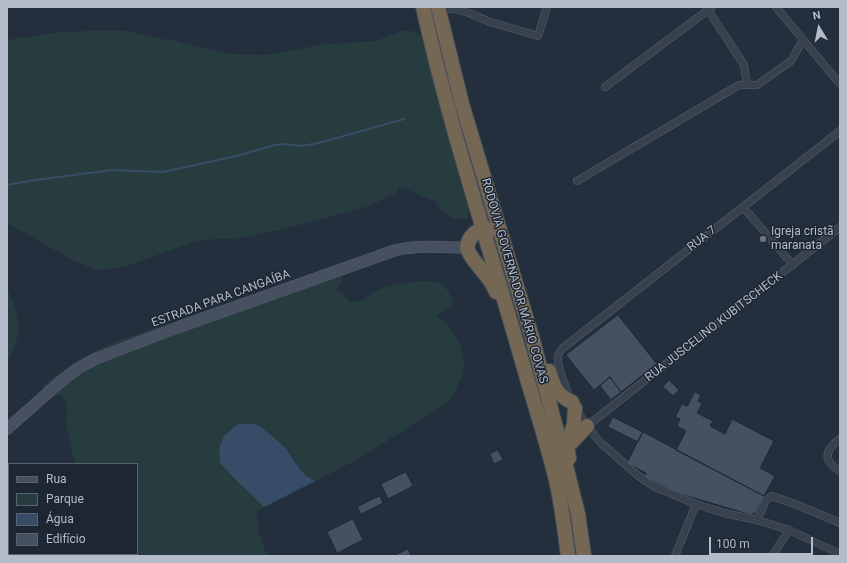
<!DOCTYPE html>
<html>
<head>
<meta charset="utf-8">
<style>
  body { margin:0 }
  #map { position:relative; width:847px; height:563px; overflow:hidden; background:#242f3e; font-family:Roboto,sans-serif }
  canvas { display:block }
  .frame { position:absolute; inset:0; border:8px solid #b4bcc9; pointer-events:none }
  .legend { position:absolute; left:8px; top:463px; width:130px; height:92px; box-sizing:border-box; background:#1d2633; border:1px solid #59626f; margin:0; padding:5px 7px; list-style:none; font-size:12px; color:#b4bcc9 }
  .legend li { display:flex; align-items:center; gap:8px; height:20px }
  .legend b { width:20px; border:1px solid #59626f }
  .north { position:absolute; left:799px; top:8px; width:40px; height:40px; -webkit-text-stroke:3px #1d2633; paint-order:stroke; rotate:350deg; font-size:11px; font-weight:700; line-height:16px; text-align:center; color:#b4bcc9 }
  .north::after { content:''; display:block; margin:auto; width:14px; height:18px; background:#b4bcc9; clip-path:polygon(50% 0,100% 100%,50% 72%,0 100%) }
  .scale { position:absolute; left:709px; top:537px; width:104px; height:18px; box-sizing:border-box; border:2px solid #b4bcc9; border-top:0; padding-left:5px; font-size:12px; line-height:14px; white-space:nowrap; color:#b4bcc9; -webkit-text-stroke:3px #1d2633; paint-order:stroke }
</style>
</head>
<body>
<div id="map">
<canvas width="847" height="563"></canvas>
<div class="frame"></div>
<ul class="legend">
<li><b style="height:5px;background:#465061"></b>Rua</li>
<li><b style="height:11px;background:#263c3f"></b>Parque</li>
<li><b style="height:11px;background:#394c67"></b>Água</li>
<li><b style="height:11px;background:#455162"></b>Edifício</li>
</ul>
<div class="north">N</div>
<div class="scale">100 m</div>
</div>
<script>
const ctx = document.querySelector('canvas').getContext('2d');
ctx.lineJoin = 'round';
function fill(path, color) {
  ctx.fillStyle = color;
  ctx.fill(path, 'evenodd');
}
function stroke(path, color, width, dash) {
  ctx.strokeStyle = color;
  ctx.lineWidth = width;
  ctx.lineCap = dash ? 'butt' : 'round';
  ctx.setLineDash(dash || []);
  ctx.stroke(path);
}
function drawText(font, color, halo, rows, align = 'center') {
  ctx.font = font + ' Roboto,sans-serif';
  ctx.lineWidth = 3;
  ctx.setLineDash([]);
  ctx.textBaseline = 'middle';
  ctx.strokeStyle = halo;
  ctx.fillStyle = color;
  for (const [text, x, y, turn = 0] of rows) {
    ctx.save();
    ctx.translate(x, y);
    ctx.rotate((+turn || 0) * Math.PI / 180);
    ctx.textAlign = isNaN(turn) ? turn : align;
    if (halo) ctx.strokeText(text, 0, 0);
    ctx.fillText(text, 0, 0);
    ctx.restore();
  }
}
fill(new Path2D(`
  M 115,30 L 126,31 L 161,39 L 174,40 L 185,44 L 233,54 L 265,55 L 327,44 L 376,41 L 402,31 L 412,31 L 421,36 L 469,211 L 467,218 C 453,223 441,212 435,201 L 414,193 L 403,187 L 399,188 L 395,194 L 366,207 L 280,230 L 233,239 L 216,239 L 197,241 L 127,266 L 102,270 L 92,268 L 74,261 L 7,223 L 7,40 L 60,32 Z
  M 350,261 L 336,292 L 341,292 L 350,302 C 362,304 370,293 380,289 C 391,284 431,278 441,284 C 448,288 452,298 453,305 L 437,316 L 445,322 L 460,343 L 464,360 L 463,374 L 451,400 L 360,458 L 256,512 L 259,532 L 267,556 L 44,556 L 44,554 L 137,554 L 137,464 L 75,464 L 66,425 L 67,412 L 65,398 L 50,392 L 43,392 L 43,386 C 68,365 90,352 120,340 ZM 219,449 L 288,449 C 293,461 302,476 314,481 Z
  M 7,288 C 13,302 20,318 18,333 C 17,343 11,353 7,363 Z`), '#263c3f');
fill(new Path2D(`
  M 238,424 C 243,424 252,423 257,425 C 261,427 286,447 288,451 C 295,462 302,476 315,481 L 264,507 L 234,478 L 220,463 L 219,449 L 224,436 Z`), '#394c67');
stroke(new Path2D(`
  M 7,185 L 35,180 L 113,170 L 163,172 L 236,156 L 275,145 L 285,144 L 301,146 L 319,143 L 404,119
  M 7,534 L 9,533
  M 110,554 L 118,556`), '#394c67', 2);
const building = new Path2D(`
  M 618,315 L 657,364 L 621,392 L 610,377 L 594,390 L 566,355 Z
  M 610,377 L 621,392 L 611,400 L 600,386 Z
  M 669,380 L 679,390 L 673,396 L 663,387 Z
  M 695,392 L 701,395 L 698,401 L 702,404 L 697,413 L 713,421 L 710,426 L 725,434 L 732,419 L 774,441 L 760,468 L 775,476 L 764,496 L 676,450 L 686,431 L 677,426 L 680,419 L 675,417 L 682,404 L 687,406 Z
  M 613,417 L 643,432 L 638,442 L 608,427 Z
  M 643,432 L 764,496 L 756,512 L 751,515 L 678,493 L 644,477 L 646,473 L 627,463 Z
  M 498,450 L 503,460 L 494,464 L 490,454 Z
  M 406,472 L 413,486 L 388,499 L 381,484 Z
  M 380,496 L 383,503 L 361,514 L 357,507 Z
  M 353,519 L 363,540 L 337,553 L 327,532 Z
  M 408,549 L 411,556 L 394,556 Z`);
fill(building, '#455162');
stroke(building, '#1f2835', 1);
const street = new Path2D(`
  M 776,7 L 840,84
  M 438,8 L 454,9 L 469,13 L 490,22 L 538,36 L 547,7
  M 708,10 L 744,65 L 747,85
  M 605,87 L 712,7
  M 577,181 L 739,85 L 757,85 L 791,61 L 803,40
  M 743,207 L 793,265
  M 571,400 C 567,389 556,367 558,356 C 559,352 561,350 563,348 L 840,131
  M 577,411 L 587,426 L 600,442 L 636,474 L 653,486 L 696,504 L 724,513 L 757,520 L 789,530 L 840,554
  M 587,426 L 840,227
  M 840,439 C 833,444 823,453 830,463 C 832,466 837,469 840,471
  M 757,520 L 766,500 L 772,496 L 800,506 L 840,523
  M 675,556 L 696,504
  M 772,556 L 789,530`);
const secondary = new Path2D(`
  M 7,429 L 59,383 L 77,369 L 95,359 L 179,327 L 396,250 C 420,245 443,247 467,248`);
const highway = new Path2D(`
  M 423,7 C 450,129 490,248 524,368 C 535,406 548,446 557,484 C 562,508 565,532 568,556
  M 438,7 L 462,104 L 532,337 L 563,454 L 578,514 L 584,556
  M 491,230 L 483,228 C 474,232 468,238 467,248 C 473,265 490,274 496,292
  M 549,371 C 554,386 556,395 572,402
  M 570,444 L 587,426
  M 569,458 L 567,447 L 574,424 L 575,408`);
stroke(street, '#565f6c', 8);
stroke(secondary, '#565f6c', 12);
stroke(highway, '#434c59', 16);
stroke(street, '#38414e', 7);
stroke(secondary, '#465061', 11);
stroke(highway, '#746855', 14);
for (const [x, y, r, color] of [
  [763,239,4,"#6b7280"]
]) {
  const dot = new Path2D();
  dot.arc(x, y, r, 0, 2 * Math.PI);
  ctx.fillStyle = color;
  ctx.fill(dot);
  stroke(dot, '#1d2633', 1.5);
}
drawText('12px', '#b4bcc9', '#1d2633', [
  ["Igreja cristã",771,232],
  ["maranata",771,246]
], 'left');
drawText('12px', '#b4bcc9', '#1d2633', [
  ["RUA 7",702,239,-38],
  ["RODOVIA GOVERNADOR MÁRIO COVAS",514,281,74],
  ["ESTRADA PARA CANGAÍBA",221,299,-20],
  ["RUA JUSCELINO KUBITSCHECK",714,327,-38]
]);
</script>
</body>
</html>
